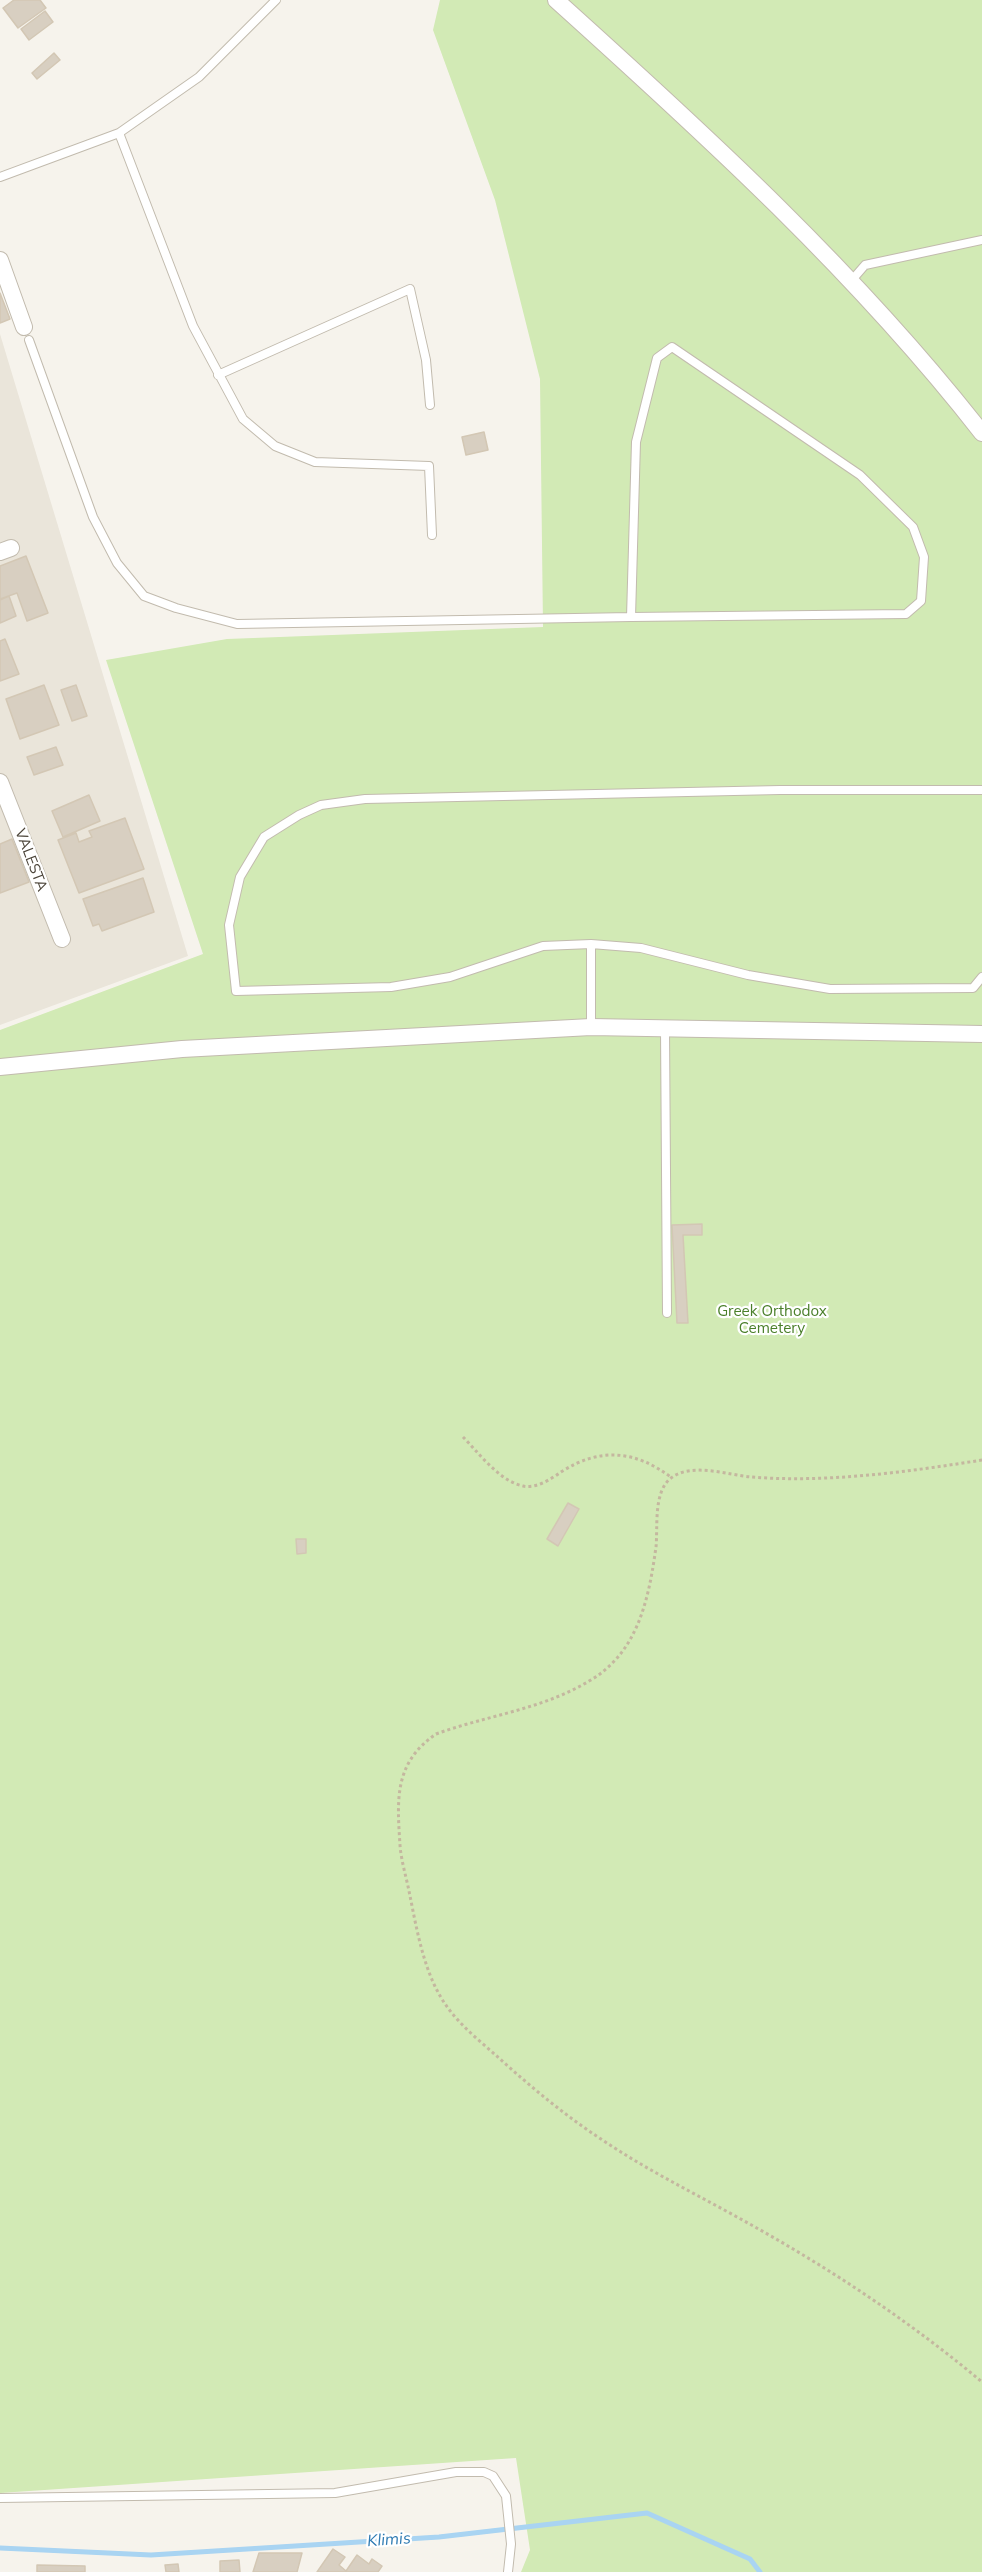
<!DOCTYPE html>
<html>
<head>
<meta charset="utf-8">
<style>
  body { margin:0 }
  canvas { display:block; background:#f6f3ec }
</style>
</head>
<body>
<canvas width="982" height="2572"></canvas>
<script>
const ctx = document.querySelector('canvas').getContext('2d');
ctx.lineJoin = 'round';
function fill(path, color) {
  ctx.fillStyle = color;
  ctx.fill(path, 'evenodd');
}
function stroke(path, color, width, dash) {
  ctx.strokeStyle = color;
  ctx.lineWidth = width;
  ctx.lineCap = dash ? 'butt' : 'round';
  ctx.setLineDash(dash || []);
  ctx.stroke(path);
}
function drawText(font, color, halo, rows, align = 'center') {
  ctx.font = font + ' Mulish,sans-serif';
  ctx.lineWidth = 4.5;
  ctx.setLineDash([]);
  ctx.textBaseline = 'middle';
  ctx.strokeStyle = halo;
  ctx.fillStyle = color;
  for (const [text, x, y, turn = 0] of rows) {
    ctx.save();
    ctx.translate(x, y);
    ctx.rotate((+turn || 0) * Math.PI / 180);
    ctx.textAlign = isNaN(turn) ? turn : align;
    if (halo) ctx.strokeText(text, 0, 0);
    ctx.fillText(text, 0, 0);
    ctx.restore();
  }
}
fill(new Path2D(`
  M 0,334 L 188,956 L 0,1025 Z`), '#eae5da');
fill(new Path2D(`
  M 440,0 L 982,0 L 982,2572 L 521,2572 L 530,2550 L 516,2458 L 0,2493 L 0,1030 L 203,954 L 106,660 L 227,639 L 543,627 L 540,379 L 495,200 L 433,30 Z`), '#d2eab5');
stroke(new Path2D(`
  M 0,2548 L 151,2555 L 439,2537 L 647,2513 L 750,2559 L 760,2572`), '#a9d4f2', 5);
const building = new Path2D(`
  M 14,0 L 40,0 L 46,8 L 18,28 L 3,8 Z
  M 45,11 L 53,22 L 29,40 L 21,29 Z
  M 54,53 L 60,60 L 37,79 L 32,73 Z
  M 0,293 L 10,319 L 0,323 Z
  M 484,432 L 488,450 L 466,455 L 462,437 Z
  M 26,556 L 48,613 L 27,621 L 17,593 L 0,599 L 0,566 Z
  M 9,596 L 16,616 L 0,623 L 0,600 Z
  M 5,639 L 19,674 L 0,681 L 0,641 Z
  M 44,685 L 59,725 L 20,739 L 6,699 Z
  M 76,685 L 87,716 L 72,721 L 61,690 Z
  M 56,747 L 63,765 L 34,775 L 27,757 Z
  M 89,795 L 100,821 L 63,837 L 52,811 Z
  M 125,818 L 144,869 L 79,893 L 58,840 L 76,833 L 79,842 L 92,837 L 89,831 Z
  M 12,839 L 29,882 L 0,893 L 0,844 Z
  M 143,878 L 154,912 L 102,931 L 99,924 L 93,926 L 83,899 Z
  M 702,1224 L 702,1235 L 683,1235 L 688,1323 L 677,1323 L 672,1225 Z
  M 568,1503 L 579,1509 L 558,1546 L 547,1539 Z
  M 296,1539 L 306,1539 L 306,1553 L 297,1554 Z
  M 333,2549 L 345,2557 L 339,2565 L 346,2571 L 357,2555 L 369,2564 L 372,2559 L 382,2566 L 378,2572 L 317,2572 Z
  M 259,2553 L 302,2553 L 297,2572 L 253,2572 Z
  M 239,2560 L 240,2572 L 220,2572 L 220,2561 Z
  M 178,2564 L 179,2572 L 166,2572 L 165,2565 Z
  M 37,2565 L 85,2566 L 85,2572 L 37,2572 Z`);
fill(building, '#d8cfc1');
stroke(building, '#d3c7b4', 1.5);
const lane = new Path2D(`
  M 119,133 L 193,326 L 243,419 L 275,446 L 315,462 L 429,466 L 432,535
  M 0,177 L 119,133 L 199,77 L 276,0
  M 852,280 L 865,265 L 982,240
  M 29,340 L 93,517 L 117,563 L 144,596 L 176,608 L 237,624 L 631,617 L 636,442 L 657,358 L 672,347 L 860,475 L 913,527 L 924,557 L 921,601 L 906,614 L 631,617
  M 218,375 L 410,289 L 426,360 L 430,405
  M 982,790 L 780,790 L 365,799 L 321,805 L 299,815 L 264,837 L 240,877 L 229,925 L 236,991 L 391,987 L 450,977 L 543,946 L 591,944 L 641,948 L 748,975 L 830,989 L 973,988 L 982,977
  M 591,1027 L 591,944
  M 665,1029 L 667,1313
  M 0,2498 L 335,2493 L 456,2472 L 484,2472 L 493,2476 L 506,2496 L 511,2544 L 508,2572`);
const street = new Path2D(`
  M 556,0 C 706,135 857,273 982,433
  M 0,260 L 24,327
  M 0,552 L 11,548
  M 0,782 L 62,939
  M 0,1067 L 182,1049 L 591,1027 L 982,1034`);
stroke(lane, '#c2bbae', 10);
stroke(street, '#c2bbae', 18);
stroke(new Path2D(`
  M 463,1437 C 479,1453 499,1481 523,1486 C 536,1489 551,1479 561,1472 C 600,1447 635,1450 672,1478
  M 982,1460 C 907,1472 827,1483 751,1477 C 728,1475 692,1462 671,1478 C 653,1492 658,1527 656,1547 C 649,1597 639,1649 594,1678 C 546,1709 488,1715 436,1734 C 394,1763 397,1799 400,1845 C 401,1860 406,1876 409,1891 C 417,1930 424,1976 448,2008 C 462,2027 482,2043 499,2058 C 532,2088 567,2117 604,2141 C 647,2170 692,2192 737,2217 C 823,2264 907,2319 982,2382`), '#c4b79f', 3, [3, 3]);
stroke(lane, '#fff', 8);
stroke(street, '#fff', 16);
drawText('15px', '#4b4439', '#fff', [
  ["VALESTA",31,860,69]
]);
drawText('15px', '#4a7f2a', '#fff', [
  ["Greek Orthodox",772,1311],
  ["Cemetery",772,1328]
]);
drawText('italic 16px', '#2e7ab2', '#fff', [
  ["Klimis",389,2540,-4]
]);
</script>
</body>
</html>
